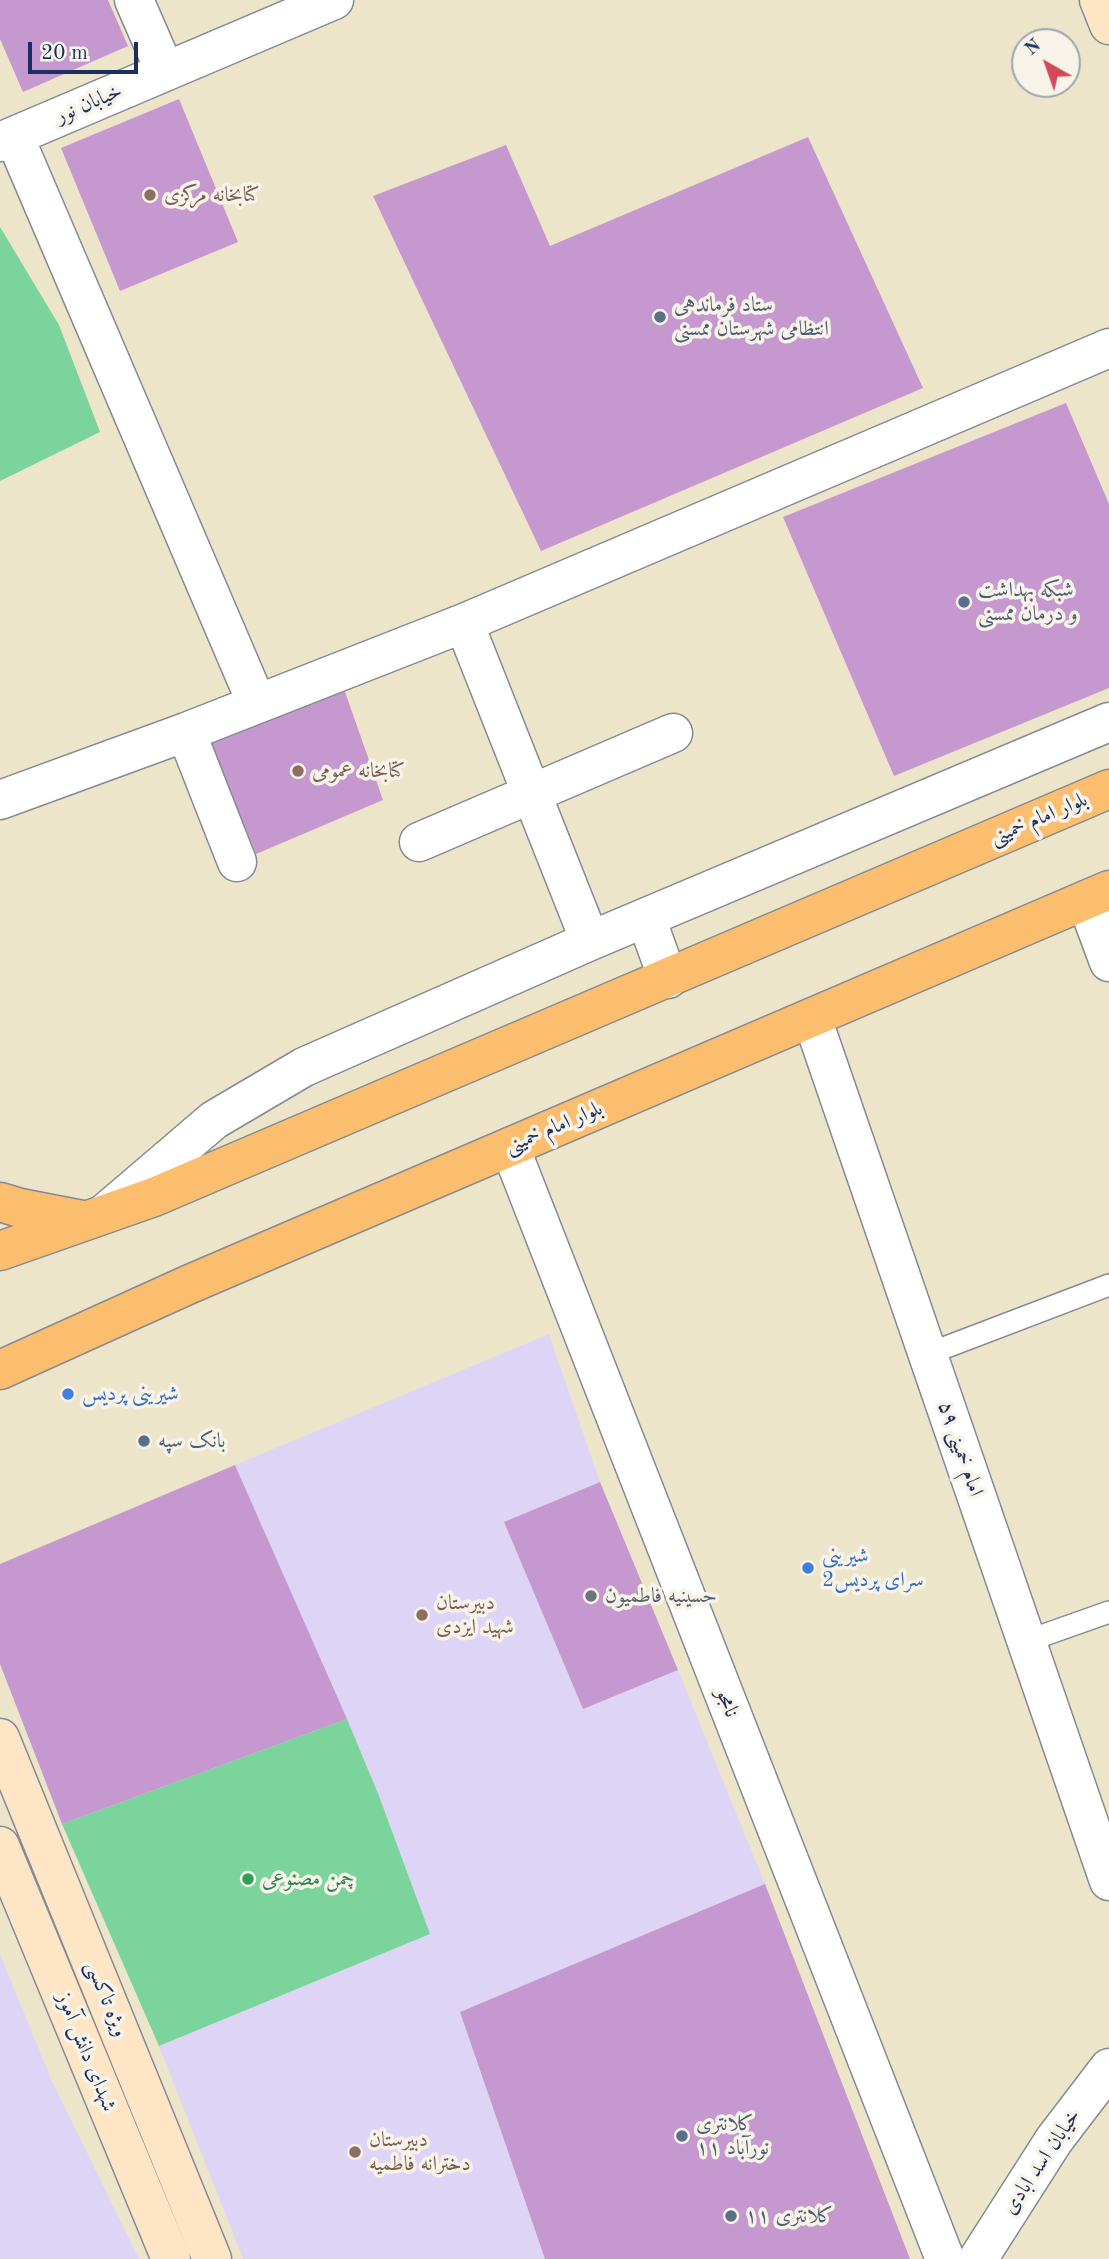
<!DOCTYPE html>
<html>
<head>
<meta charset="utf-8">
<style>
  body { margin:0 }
  #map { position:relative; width:1109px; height:2259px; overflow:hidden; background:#ede5c9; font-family:"Old Standard TT",serif }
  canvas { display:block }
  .north { position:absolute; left:1011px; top:28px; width:70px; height:70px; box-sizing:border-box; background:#f7f3e8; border:2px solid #9fa5b1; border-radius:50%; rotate:320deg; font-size:19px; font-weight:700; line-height:28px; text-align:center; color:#1b2f5e }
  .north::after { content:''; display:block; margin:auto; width:24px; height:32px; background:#d1495b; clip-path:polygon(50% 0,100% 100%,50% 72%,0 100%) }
  .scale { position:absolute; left:28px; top:42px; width:110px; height:32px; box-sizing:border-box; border:4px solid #1b2f5e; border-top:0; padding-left:9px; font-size:21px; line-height:24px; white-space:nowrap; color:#1b2f5e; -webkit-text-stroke:5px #f7f3e8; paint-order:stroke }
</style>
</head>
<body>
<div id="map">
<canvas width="1109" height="2259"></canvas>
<div class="north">N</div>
<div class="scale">20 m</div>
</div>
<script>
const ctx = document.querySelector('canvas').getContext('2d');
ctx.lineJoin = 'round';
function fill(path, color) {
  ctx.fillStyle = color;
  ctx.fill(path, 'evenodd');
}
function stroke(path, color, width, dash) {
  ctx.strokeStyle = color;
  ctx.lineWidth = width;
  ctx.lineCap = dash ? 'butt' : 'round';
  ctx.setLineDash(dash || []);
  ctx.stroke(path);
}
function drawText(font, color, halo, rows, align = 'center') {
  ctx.font = font + ' "Old Standard TT",Amiri,serif';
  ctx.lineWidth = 7;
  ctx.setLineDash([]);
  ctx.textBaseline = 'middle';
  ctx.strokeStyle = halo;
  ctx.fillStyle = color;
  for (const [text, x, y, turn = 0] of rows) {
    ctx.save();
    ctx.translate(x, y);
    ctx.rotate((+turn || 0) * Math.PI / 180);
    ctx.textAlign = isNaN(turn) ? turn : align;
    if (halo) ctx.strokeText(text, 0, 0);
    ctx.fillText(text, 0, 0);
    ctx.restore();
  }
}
fill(new Path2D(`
  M 549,1334 L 600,1482 L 504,1522 L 583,1709 L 678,1670 L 765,1884 L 460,2012 L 545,2259 L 243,2259 L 159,2046 L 430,1934 L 379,1796 L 235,1465 Z
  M 0,1954 L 51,2079 L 139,2259 L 0,2259 Z`), '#ded5f6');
fill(new Path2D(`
  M 0,227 L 59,325 L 100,432 L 0,481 Z
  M 347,1719 L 379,1796 L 430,1934 L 159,2046 L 62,1824 Z`), '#7ad49b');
fill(new Path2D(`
  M 0,0 L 108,0 L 128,46 L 23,92 L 0,39 Z
  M 179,99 L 238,242 L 120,291 L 61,148 Z
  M 808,137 L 923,388 L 541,551 L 373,196 L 506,145 L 550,246 Z
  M 1066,403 L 1109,504 L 1109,688 L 894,776 L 783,517 Z
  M 344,689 L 383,800 L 256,854 L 211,743 Z
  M 235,1465 L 347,1719 L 62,1824 L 0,1664 L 0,1564 Z
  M 600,1482 L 678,1670 L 583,1709 L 504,1522 Z
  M 765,1884 L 910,2259 L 545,2259 L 460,2012 Z`), '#c598cf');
const lane = new Path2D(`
  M 928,1354 L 1109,1285
  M 1027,1641 L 1109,1612`);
const street = new Path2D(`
  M 134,0 L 165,71
  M 14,136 L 257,704
  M 0,142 L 334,0
  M 464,623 L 590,941
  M 186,732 L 237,862
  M 0,800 L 186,732 L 464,623 L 1109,348
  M 419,842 L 673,733
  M 1086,900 L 1109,962
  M 646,918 L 668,979
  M 812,1018 L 1109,1881
  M 510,1147 L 945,2259
  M 104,1214 L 214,1120 L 304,1067 L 590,941 L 1109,722
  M 978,2259 L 1054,2140 L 1109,2068`);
const secondary = new Path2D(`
  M 1099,0 L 1109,25
  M 0,1738 L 212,2259
  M 0,1846 L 171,2259`);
const primary = new Path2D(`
  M 0,1202 L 20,1208 L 82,1220
  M 0,1251 L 154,1197 L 1109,789
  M 0,1370 L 190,1284 L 1109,890`);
stroke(lane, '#848a94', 24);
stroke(street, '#848a94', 41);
stroke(secondary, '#848a94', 41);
stroke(primary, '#848a94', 41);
stroke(lane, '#fff', 21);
stroke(street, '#fff', 38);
stroke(secondary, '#fde5c5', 38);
stroke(primary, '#fbbd6e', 38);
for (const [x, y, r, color] of [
  [150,195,7,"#8d6e63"],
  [660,317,7,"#5c6f8a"],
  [964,602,7,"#5c6f8a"],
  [298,771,7,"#8d6e63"],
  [68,1394,7,"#3f7fe0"],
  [144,1441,7,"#5c6f8a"],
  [808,1568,7,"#3f7fe0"],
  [591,1596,7,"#6b7280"],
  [422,1615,7,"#8d6e63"],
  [248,1879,7,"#2e9e5b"],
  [682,2136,7,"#5c6f8a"],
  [355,2152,7,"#8d6e63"],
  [731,2216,7,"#5c6f8a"]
]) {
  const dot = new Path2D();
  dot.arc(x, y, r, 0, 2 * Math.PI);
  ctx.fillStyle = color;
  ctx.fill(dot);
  stroke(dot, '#f7f3e8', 2.5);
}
drawText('21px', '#1b2f5e', '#f7f3e8', [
  ["خیابان نور",89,104,-23],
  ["بلوار امام خمينی",1039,819,-23],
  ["بلوار امام خمينی",554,1128,-23],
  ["امام خمينی ۵۹",960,1449,71],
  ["نامجو",727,1703,69],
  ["ویژه تاکسی",106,1999,68],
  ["شهدای دانش آموز",86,2052,68],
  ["خیابان اسد ابادی",1042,2162,-56]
]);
drawText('21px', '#785e54', '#f7f3e8', [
  ["کتابخانه مرکزی",164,195],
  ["کتابخانه عمومی",312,771],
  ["دبیرستان",436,1603],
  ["شهید ایزدی",436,1627],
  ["دبیرستان",369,2140],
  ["دخترانه فاطمیه",369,2164]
], 'left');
drawText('21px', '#4e5e75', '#f7f3e8', [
  ["ستاد فرماندهی",674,305],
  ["انتظامی شهرستان ممسنی",674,329],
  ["شبکه بهداشت",978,590],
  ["و درمان ممسنی",978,614],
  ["بانک سپه",158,1441],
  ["کلانتری",696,2124],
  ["۱۱ نورآباد",696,2148],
  ["کلانتری ۱۱",745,2216]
], 'left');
drawText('21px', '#366cbe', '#f7f3e8', [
  ["شیرینی پردیس",82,1394],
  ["شیرینی",822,1556],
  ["سرای پردیس2",822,1580]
], 'left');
drawText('21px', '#5b616d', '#f7f3e8', [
  ["حسینیه فاطمیون",605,1596]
], 'left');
drawText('21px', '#27864d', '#f7f3e8', [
  ["چمن مصنوعی",262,1879]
], 'left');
</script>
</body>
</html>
